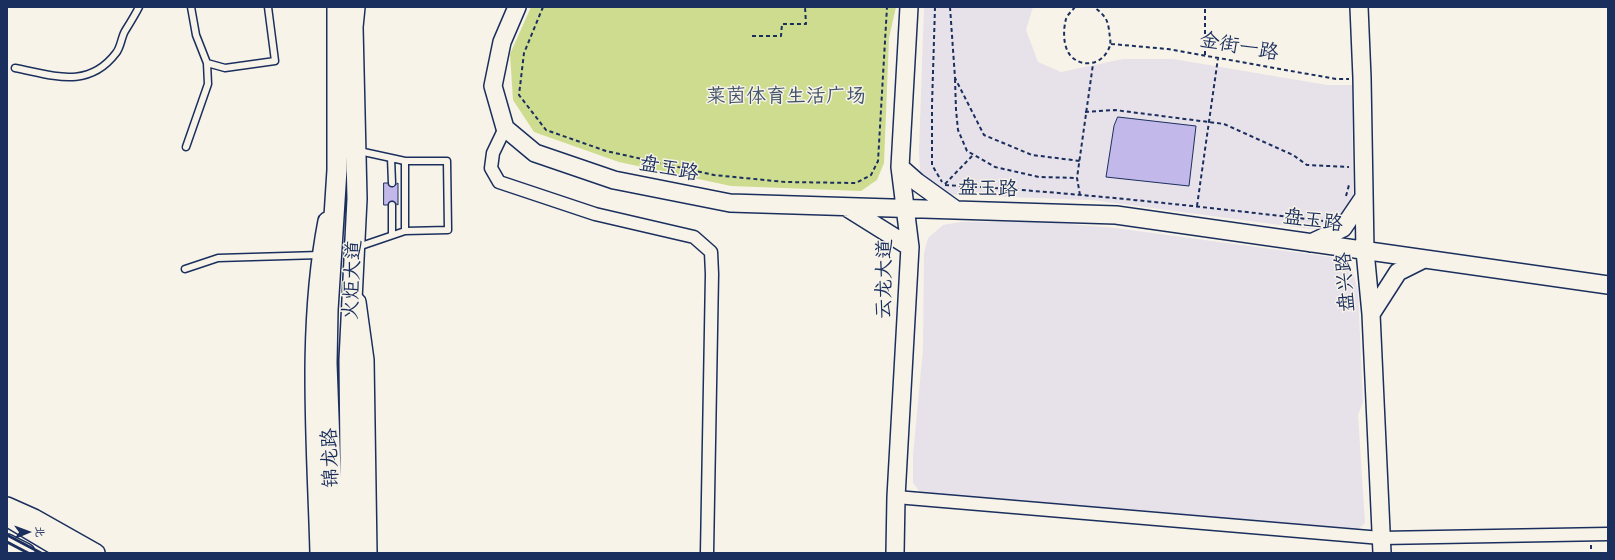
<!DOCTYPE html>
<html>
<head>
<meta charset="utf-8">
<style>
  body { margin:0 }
  #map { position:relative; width:1615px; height:560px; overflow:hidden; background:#f7f3e8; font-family:Caveat,"LXGW WenKai TC",sans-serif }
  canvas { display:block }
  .frame { position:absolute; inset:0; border:8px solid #1b2f5e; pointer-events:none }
  .north { position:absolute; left:8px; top:512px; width:40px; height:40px; -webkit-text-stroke:3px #f7f3e8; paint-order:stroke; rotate:89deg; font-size:11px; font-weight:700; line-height:16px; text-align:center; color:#1b2f5e }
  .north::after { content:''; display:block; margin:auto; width:14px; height:18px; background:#1b2f5e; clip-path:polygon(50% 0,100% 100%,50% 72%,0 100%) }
</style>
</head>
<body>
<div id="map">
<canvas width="1615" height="560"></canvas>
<div class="frame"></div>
<div class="north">北</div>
</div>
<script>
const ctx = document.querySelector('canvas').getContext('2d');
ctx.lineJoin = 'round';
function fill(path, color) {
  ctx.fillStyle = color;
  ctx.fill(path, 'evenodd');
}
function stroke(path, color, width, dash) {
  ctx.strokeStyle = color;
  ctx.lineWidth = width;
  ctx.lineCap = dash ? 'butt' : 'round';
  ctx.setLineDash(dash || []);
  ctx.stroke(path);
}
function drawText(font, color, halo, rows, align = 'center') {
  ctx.font = font + ' Caveat,"LXGW WenKai TC",sans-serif';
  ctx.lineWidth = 3;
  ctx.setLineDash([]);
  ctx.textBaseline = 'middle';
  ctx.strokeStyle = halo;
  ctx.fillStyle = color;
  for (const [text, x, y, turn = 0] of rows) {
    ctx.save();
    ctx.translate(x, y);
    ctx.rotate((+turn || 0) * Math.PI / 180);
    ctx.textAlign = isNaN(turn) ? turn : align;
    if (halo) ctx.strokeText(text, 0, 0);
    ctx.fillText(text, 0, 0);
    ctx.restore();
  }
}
fill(new Path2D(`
  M 924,7 L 1033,7 L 1026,30 L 1038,62 L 1061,72 L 1123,59 L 1173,59 L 1327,85 L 1352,85 L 1353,197 L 1346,216 L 1331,228 L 1310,229 L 1092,200 L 954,195 L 932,187 L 920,172 L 919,151 Z
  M 1035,221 L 1115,228 L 1331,257 L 1344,262 L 1353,272 L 1358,292 L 1363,402 L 1358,415 L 1365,523 L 1357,530 L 921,493 L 913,483 L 913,455 L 923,349 L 924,253 L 928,238 L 943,225 L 961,222 Z`), '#e7e1e9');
fill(new Path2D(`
  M 531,7 L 896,7 L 889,38 L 884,163 L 877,180 L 861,191 L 731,186 L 619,162 L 534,132 L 513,100 L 510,54 Z`), '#cedc90');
const building = new Path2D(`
  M 1118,117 L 1196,126 L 1189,186 L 1106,177 L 1114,126 Z
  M 384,183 L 388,183 L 392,187 L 398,183 L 398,205 L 392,201 L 388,205 L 384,205 Z`);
fill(building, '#c2b8ea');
stroke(building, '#1b2f5e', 1);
const lane = new Path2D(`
  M 207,63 L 225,68 L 275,61 L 268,7
  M 15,68 C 52,75 88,90 116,53 C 121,47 121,38 125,31 C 130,23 135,15 139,7
  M 186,147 L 208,84 L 207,63 L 196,35 L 191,7
  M 391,158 L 392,183
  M 405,161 L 405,231
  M 392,205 L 392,235
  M 358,247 L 405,231 L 448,230 L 447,161 L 405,161 L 359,151
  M 185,269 L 218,258 L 320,255`);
const street = new Path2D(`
  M 505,128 L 493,153 L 491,168 L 499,182 L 595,214 L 694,237 L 711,252 L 712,274 L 707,553
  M 896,497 L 1381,538 L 1608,534`);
const secondary = new Path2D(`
  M 517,7 L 502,42 L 493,86 L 505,128 L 535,153 L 614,180 L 730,203 L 1116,215 L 1608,285
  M 1359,7 L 1362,78 L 1365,251 L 1371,314 L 1382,553
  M 900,167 L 917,182 L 956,210
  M 846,207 L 910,247
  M 1311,243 L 1343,228 L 1364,197
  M 357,302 L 365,360 L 368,553
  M 1371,314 L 1398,272 L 1424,259
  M 7,506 L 34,518 L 96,553
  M 319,553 C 316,443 306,330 327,221
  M 895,553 L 896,497 L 910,247 L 900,167 L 909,7`);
const primary = new Path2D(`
  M 7,516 L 69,553
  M 7,544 L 25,553
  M 334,553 L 327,363 L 328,310 L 337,170 L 337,7
  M 351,553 L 349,360 L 357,199 L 353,27 L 355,7`);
stroke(lane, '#1b2f5e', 9);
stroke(street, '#1b2f5e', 15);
stroke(secondary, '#1b2f5e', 20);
stroke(primary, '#1b2f5e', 22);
stroke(new Path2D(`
  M 543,7 L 524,53 L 519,95 L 546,130 L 606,151 L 714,175 L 785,182 L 856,183 L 871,175 L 878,161 L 887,7
  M 935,7 L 932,105 L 932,165 L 942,182
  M 950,7 L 955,78 L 984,135 L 1032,155 L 1080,161
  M 1075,7 C 1072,11 1067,15 1066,19 C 1063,30 1063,46 1070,55 C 1080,67 1099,66 1107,52 C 1110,47 1111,44 1110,38 C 1108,21 1108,18 1094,7
  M 752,36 L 781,36 L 782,24 L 806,24 L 805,7
  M 1111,44 L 1168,49 L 1336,79 L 1349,79
  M 1205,55 L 1205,7
  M 955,79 L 956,110 L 958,130 L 967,151 L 995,167 L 1039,177 L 1077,178
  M 1085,112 L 1115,110 L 1224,124 L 1293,155 L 1307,165 L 1349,167
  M 945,184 L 973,155
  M 945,185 C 1072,192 1197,206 1323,221
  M 1080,195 L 1077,178 L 1093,64
  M 1346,196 L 1349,185
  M 1197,206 L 1218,58
  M 1591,545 L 1591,553`), '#1b2f5e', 2, [4, 3]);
stroke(lane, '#f7f3e8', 6);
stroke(street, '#f7f3e8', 12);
stroke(secondary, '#f7f3e8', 17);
stroke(primary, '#f7f3e8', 19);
stroke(new Path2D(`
  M 7,535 L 41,553
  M 7,542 L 28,553`), '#1b2f5e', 3);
drawText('20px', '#1b2f5e', '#f7f3e8', [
  ["金街一路",1239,47,10],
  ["盘玉路",669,169,11],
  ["盘玉路",988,189,2],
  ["盘玉路",1313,221,8],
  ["云龙大道",885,279,-89],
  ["火炬大道",353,280,-87],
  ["盘兴路",1346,282,-94],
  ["锦龙路",331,458,-92]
]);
drawText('20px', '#3f5268', '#f7f3e8', [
  ["莱茵体育生活广场",786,97]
]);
</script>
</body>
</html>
